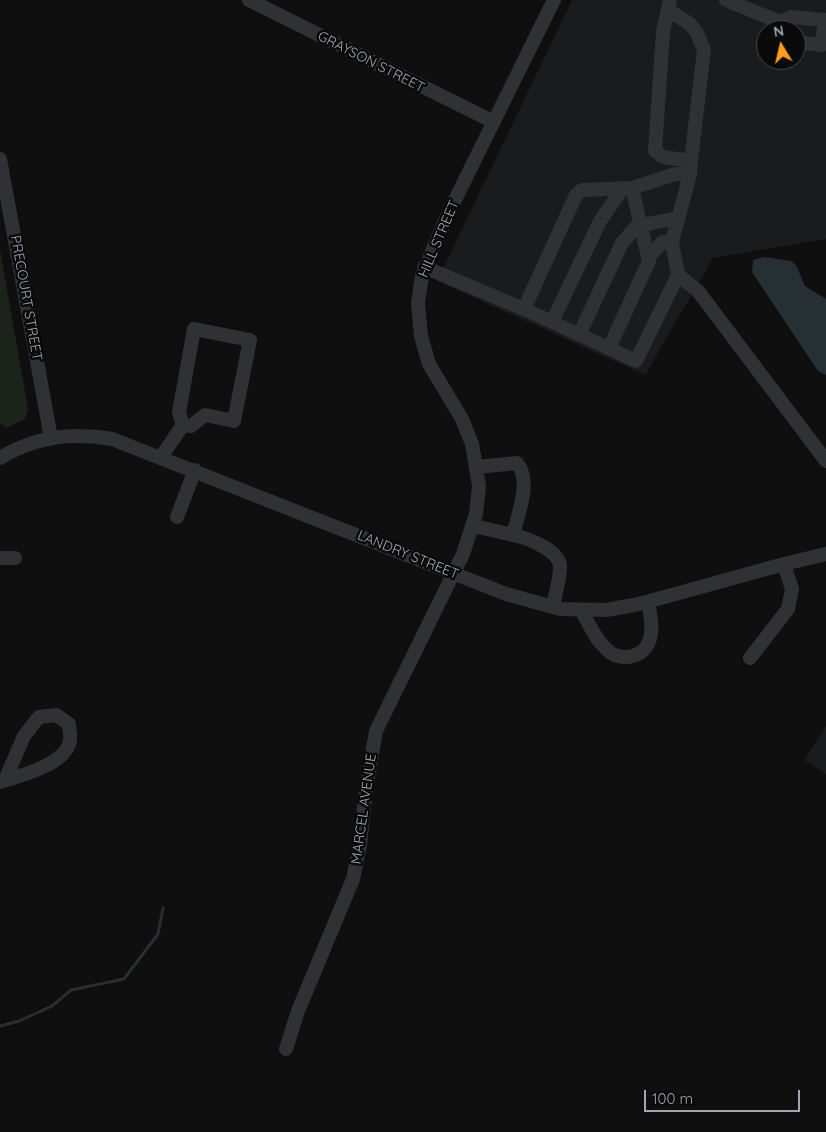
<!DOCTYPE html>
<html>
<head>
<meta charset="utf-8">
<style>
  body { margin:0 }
  #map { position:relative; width:826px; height:1132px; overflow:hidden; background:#0f0f10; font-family:Quicksand,sans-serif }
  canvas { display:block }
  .north { position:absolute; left:756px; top:20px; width:50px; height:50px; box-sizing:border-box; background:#0a0a0b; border:1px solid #45484e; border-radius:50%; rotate:351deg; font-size:14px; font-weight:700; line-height:20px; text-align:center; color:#9ea6b2 }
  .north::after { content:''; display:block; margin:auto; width:18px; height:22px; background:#ff9d18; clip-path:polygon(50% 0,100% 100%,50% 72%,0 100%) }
  .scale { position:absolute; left:644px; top:1090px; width:156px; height:22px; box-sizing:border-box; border:2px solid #9ea6b2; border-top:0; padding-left:6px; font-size:15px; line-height:18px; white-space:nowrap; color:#9ea6b2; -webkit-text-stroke:4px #0a0a0b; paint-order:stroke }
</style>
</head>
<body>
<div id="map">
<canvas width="826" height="1132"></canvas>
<div class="north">N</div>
<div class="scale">100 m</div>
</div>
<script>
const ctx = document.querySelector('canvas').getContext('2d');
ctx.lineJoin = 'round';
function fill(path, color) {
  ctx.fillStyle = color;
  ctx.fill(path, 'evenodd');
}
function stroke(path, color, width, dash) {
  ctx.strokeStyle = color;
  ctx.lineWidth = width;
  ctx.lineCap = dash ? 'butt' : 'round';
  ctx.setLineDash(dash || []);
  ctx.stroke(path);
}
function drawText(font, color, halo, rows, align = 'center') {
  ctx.font = font + ' Quicksand,sans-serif';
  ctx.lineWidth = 5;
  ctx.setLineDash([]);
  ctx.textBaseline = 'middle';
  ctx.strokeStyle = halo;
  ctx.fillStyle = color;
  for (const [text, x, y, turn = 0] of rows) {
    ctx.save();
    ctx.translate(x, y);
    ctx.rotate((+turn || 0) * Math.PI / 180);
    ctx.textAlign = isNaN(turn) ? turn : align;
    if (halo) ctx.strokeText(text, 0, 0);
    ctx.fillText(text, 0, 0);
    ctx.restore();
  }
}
fill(new Path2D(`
  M 572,0 L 826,0 L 826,239 L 713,258 L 645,375 L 437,281 ZM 766,30 L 796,30 L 796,60 L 766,60 Z
  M 826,726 L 826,774 L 804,760 Z`), '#1a1b1d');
fill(new Path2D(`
  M 0,249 L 28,409 L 25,419 L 6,428 L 0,423 Z`), '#1b231b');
fill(new Path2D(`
  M 764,257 L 791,261 L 796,265 L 805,286 L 826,299 L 826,375 L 818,371 L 752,272 L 753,260 Z`), '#252f34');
stroke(new Path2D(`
  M 0,1026 L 19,1021 L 52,1006 L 71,990 L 124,979 L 158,934 L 163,908`), '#252f34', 3);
stroke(new Path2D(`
  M 249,0 L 494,122
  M 726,0 L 780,22 L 791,17 L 825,20 L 822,45 L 796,42
  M 668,10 L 690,24 L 697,33 L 704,50 L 691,161
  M 0,159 L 51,438
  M 648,257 L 663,242 L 672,242
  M 424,267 L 524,309 L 576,195 L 582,190 L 632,188 L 675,174 L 690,174 L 691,161 L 663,157 L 655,151 L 663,32 L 670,0
  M 678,275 L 698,291 L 826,461
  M 524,309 L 636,361 L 678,275 L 672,242 L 690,174
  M 552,322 L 600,221 L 623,188
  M 579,335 L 622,243 L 637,226 L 678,218
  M 609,348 L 649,261 L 632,188
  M 161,457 L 183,425 L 179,412 L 194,329 L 250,340 L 234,421 L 205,415 L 191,426 L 183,425
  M 0,458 C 34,437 73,432 112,439 L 506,594 L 560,609 L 606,610 L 639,604 L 784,564 L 826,554
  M 177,517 L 195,470
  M 474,526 L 513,535 C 518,514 532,481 517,463 L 477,467
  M 513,535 C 527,538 560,550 560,567 C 560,580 555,594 553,607
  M 0,558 L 15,558
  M 581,610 C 589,624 597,643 611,653 C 617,657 626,658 633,656 C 657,649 652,621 648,602
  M 750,658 L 788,609 L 792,589 L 784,564
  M 0,782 C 20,776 65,765 70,741 C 71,736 69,729 69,724 L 56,715 L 39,717 L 24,736 L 5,780
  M 286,1049 L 298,1011 L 353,879 L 360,845 L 366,790 L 376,731 L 463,554 L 476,514 L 479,486 L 472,444 L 462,419 L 429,364 L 421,336 L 418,303 L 422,276 L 445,220 L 554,0`), '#2f3135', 14);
drawText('14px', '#9ea6b2', '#0a0a0b', [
  ["GRAYSON STREET",371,62,27],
  ["HILL STREET",439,239,-67],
  ["PRECOURT STREET",26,298,80],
  ["LANDRY STREET",408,555,22],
  ["MARCEL AVENUE",364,809,-82]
]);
</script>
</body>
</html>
